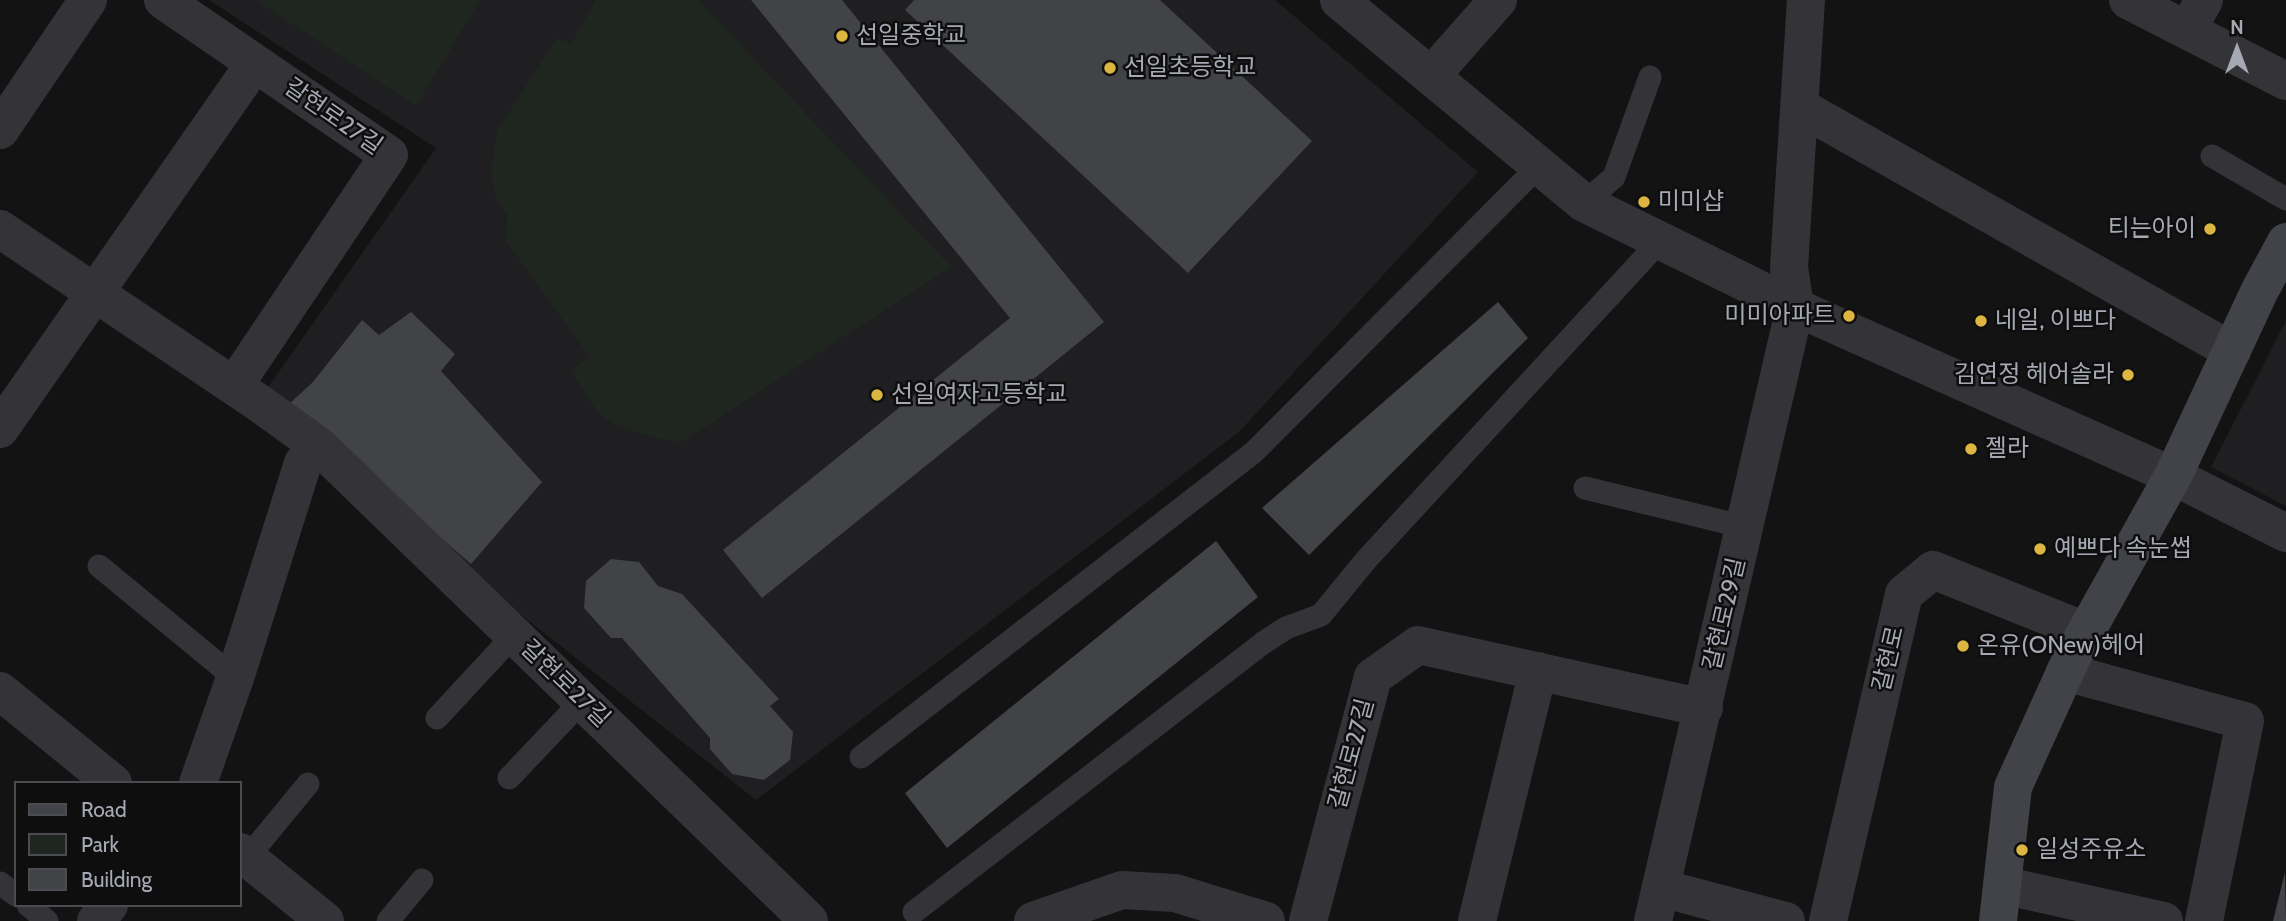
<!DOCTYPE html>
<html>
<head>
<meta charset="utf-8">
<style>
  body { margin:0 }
  #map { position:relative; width:2286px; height:921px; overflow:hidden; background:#131314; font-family:Cabin,sans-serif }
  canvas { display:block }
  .legend { position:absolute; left:14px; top:781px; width:228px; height:126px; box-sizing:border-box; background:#0e0e0f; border:2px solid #4b4c51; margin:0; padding:9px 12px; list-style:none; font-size:21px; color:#a6a9b3 }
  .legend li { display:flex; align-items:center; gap:14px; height:35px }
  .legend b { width:35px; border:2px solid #4b4c51 }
  .north { position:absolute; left:2202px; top:14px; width:70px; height:70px; -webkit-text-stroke:5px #0e0e0f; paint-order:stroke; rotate:0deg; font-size:19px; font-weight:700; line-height:28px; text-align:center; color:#a6a9b3 }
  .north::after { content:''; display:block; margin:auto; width:24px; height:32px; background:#a6a9b3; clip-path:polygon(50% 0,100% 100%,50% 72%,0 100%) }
</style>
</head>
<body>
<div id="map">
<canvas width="2286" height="921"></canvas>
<ul class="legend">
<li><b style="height:9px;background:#424348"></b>Road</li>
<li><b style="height:19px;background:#1f2620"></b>Park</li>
<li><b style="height:19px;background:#424347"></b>Building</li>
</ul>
<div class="north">N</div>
</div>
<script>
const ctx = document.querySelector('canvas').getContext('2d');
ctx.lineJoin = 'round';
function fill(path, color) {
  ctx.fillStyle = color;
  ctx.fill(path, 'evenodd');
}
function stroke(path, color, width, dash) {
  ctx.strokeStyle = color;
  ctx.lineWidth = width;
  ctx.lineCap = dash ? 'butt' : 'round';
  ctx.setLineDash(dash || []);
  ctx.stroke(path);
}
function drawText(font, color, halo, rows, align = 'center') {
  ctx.font = font + ' Cabin,"Noto Sans KR",sans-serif';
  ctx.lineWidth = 5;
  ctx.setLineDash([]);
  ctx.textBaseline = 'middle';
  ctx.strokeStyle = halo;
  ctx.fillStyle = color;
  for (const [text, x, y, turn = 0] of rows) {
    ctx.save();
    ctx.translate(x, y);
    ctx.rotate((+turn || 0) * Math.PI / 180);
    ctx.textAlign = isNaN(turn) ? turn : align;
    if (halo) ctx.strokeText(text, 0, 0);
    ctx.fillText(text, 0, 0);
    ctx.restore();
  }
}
fill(new Path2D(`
  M 209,0 L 1275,0 L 1478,172 L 1239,432 L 756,800 L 487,588 L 264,393 L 436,148 Z
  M 2286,321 L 2286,506 L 2211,467 Z`), '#1f1f21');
fill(new Path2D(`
  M 256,0 L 480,0 L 416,106 Z
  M 596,0 L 698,0 L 951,267 L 683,441 C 664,442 617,429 603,416 C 590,405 581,384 571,370 L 590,357 L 506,241 L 507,215 L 494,193 L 491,171 L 497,131 L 557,38 L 571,44 Z`), '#1f2620');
fill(new Path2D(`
  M 751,0 L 842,0 L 1104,322 L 762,598 L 723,550 L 1010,318 Z
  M 914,0 L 1160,0 L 1312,141 L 1188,273 L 905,10 Z
  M 1498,302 L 1528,338 L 1309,555 L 1262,508 Z
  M 411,312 L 455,354 L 441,371 L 542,482 L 471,564 L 288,405 L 313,382 L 362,320 L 379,335 Z
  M 1216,541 L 1258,597 L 947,848 L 905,793 Z
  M 611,559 L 639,562 L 658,586 L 682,594 L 779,699 L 770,706 L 793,732 L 790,760 L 764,780 L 732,774 L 710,749 L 710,738 L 622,638 L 611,638 L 584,608 L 586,581 Z
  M 2285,872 L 2286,921 L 2273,921 Z`), '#424347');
stroke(new Path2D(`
  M 2212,156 L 2286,199
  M 1584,203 L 1614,177 L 1650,77
  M 1585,488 L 1745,527
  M 99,566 L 235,678
  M 437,718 L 514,635
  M 861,757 L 1254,452 L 1539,166
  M 509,778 L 582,701
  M 247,858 L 308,784
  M 0,883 L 16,895
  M 28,905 L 47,921
  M 914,912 L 1263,643 L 1286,628 L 1321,615 L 1366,560 L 1660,241
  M 388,921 L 422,880`), '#343438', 23);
stroke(new Path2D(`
  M 163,0 L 389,155 L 234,386
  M 1339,0 L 1584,203 L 1795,307 L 2173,476 L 2286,533
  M 2128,0 L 2286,81
  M 2188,29 L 2204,0
  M 1431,76 L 1498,0
  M 1800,107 L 2232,351
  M 0,130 L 88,0
  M 0,229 L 259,403 L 320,447 L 809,921
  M 0,429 L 255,63
  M 2065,672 L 2245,721 L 2204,921
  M 0,691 L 113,783
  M 198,783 L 235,678 L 303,463 L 320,447
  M 240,852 L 325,921
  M 2002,885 L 2164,921
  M 1661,888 L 1786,921
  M 96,921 L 109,905
  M 1033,921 L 1122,890 L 1175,893 L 1266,921
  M 1308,921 L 1373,677 L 1418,645 L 1704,708
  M 1477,921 L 1538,671
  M 1653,921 L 1795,307 L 1789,267 L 1806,0
  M 1828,921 L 1904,594 L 1933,570 L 2085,631`), '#343438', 38);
stroke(new Path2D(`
  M 1998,921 L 2013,787 L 2072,657 L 2173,476 L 2260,290 L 2286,242`), '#424348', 38);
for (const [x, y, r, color] of [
  [842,36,7,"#ddb641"],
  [1110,68,7,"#ddb641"],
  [1644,202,7,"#ddb641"],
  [2210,229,7,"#ddb641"],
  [1849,316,7,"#ddb641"],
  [1981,321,7,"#ddb641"],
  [2128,375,7,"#ddb641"],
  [877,395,7,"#ddb641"],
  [1971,449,7,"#ddb641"],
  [2040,549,7,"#ddb641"],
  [1963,646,7,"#ddb641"],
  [2022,850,7,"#ddb641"]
]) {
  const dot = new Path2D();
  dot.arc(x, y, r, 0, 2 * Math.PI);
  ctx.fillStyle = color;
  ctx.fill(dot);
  stroke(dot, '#0e0e0f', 2.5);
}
drawText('24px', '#a6a9b3', '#0e0e0f', [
  ["선일중학교",856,36],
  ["선일초등학교",1124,68],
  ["미미샵",1658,202],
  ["티는아이",2196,229,"right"],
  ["미미아파트",1835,316,"right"],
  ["네일, 이쁘다",1995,321],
  ["김연정 헤어솔라",2114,375,"right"],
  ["선일여자고등학교",891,395],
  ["젤라",1985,449],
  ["예쁘다 속눈썹",2054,549],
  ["온유(ONew)헤어",1977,646],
  ["일성주유소",2036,850]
], 'left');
drawText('24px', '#a6a9b3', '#0e0e0f', [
  ["갈현로27길",333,117,35],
  ["갈현로29길",1725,614,-77],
  ["갈현로",1889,659,-77],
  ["갈현로27길",565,684,44],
  ["갈현로27길",1352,754,-75]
]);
</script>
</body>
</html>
